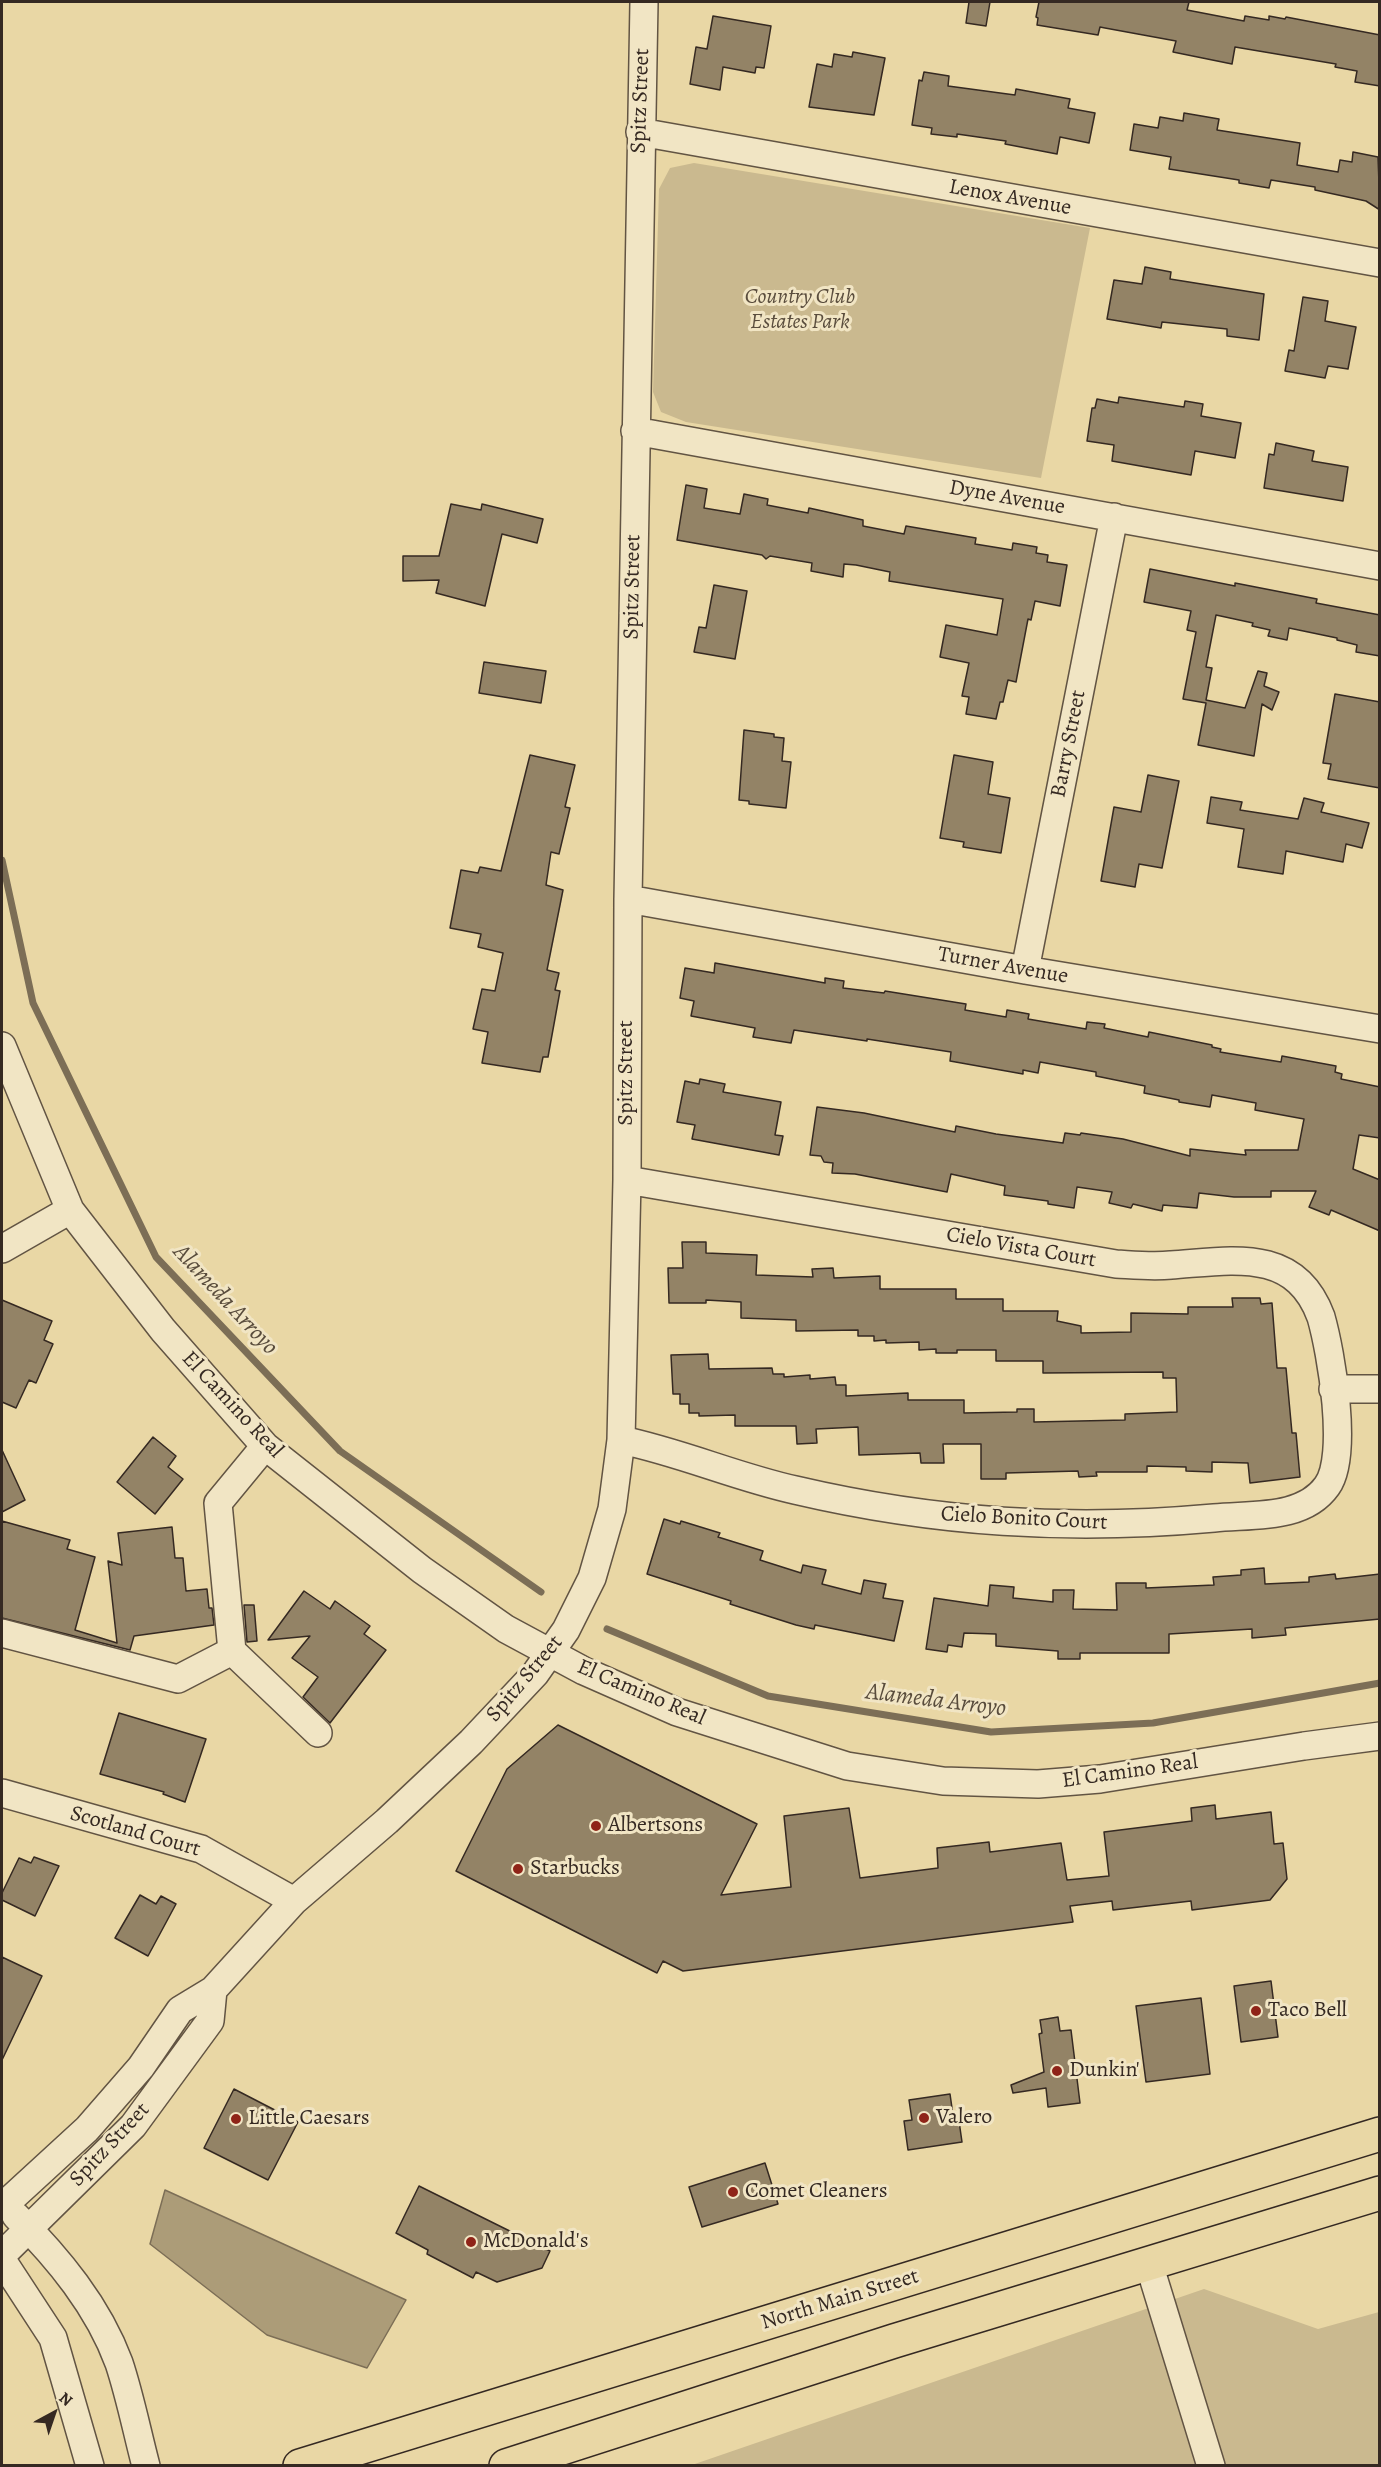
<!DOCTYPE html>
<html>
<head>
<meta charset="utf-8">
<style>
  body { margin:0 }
  #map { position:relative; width:1381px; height:2467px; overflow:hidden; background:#e9d7a5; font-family:Alegreya,serif }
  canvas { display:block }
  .frame { position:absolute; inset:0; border:3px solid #352922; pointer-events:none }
  .north { position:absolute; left:24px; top:2383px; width:60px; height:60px; -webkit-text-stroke:4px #f1e5c4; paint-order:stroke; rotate:40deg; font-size:16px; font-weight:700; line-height:24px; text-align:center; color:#352922 }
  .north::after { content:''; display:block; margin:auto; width:21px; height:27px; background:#352922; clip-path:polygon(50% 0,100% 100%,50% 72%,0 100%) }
</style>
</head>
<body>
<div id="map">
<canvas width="1381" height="2467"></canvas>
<div class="frame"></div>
<div class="north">N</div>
</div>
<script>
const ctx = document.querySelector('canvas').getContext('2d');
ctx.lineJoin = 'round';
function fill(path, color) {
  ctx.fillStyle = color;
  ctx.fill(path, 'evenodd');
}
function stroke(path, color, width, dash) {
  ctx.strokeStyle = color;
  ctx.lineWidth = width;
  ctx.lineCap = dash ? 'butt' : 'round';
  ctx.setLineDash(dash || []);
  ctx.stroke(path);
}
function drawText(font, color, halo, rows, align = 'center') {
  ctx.font = font + ' Alegreya,serif';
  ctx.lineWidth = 6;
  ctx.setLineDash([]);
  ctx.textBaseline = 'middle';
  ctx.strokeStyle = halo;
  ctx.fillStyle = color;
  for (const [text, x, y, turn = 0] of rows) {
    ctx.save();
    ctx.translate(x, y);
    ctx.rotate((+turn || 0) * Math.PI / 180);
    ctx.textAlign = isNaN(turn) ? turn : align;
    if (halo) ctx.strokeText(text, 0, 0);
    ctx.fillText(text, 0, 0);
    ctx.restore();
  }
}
fill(new Path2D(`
  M 694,163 L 1090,228 L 1041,478 L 686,422 L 661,412 L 653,392 L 659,189 L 670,168 Z
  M 1204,2289 L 1318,2329 L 1379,2312 L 1379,2465 L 689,2466 Z`), '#cab98f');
const water = new Path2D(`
  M 165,2190 L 406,2300 L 367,2368 L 267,2335 L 150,2244 Z`);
fill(water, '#ac9c78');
stroke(water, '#7c6e56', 1.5);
stroke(new Path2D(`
  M 2,860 L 33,1003 L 156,1257 L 340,1451 L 541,1592
  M 607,1629 L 768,1696 L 991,1732 L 1153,1723 L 1380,1683`), '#7c6e56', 7);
const building = new Path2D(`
  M 969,2 L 990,2 L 986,26 L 966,23 Z
  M 1039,2 L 1189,2 L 1187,10 L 1244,21 L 1245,16 L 1269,20 L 1269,16 L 1285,19 L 1286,17 L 1380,35 L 1380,86 L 1355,82 L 1357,71 L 1335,67 L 1336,64 L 1235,47 L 1232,64 L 1173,52 L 1176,41 L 1105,28 L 1100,27 L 1098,35 L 1037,25 L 1038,18 L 1036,17 Z
  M 713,16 L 771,26 L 764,68 L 756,67 L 755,73 L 723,67 L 720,90 L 690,84 L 696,47 L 707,49 Z
  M 853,52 L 885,58 L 874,115 L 809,107 L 817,64 L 832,67 L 834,54 L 852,57 Z
  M 924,72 L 949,76 L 948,86 L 1015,95 L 1016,89 L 1070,99 L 1068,108 L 1095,113 L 1089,143 L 1060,137 L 1057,154 L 1005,144 L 1006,141 L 957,134 L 957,137 L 931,134 L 932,128 L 912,125 L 919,80 L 922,81 Z
  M 1184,113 L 1219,119 L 1217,130 L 1300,143 L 1297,165 L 1338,172 L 1340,160 L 1352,162 L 1353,152 L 1378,157 L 1380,210 L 1366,201 L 1315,190 L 1315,187 L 1271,180 L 1269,188 L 1239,183 L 1239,180 L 1169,169 L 1171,157 L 1130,150 L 1134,124 L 1158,128 L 1160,117 L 1183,121 Z
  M 1145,267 L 1171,272 L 1170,279 L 1264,294 L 1259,340 L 1227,336 L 1227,329 L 1162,322 L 1161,328 L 1107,319 L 1114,280 L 1142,284 Z
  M 1303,297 L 1328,301 L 1325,321 L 1356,327 L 1348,369 L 1328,366 L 1325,378 L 1285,371 L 1289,350 L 1294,351 Z
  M 1119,397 L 1184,407 L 1185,401 L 1203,404 L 1201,416 L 1241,423 L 1235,458 L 1195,451 L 1191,475 L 1112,461 L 1114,445 L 1087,441 L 1092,408 L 1095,408 L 1097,399 L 1118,403 Z
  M 1276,443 L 1314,451 L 1312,461 L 1348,467 L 1343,501 L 1264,488 L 1269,454 L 1274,455 Z
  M 686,485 L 707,489 L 704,508 L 740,514 L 744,494 L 768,499 L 767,505 L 808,513 L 809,508 L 863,520 L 863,526 L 904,534 L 906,526 L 976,538 L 975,544 L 1012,550 L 1013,543 L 1037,547 L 1036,553 L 1048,555 L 1047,562 L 1067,565 L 1060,606 L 1035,601 L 1031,620 L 1028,619 L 1016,682 L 1008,680 L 1003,702 L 1000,702 L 996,719 L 966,714 L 969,697 L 962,696 L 969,663 L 940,657 L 946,625 L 997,635 L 1003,599 L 889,581 L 890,572 L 856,565 L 844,564 L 843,577 L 811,571 L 812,563 L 770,556 L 766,559 L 762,555 L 677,540 Z
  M 451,504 L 481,510 L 482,504 L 543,519 L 537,543 L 502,534 L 485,606 L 436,593 L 439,580 L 403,581 L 403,556 L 439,556 Z
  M 1150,569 L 1235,586 L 1235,583 L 1317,599 L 1316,603 L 1380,615 L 1380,656 L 1356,652 L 1357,645 L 1337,640 L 1337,638 L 1289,628 L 1287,640 L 1268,636 L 1270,630 L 1252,626 L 1253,623 L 1216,615 L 1206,667 L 1212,668 L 1206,700 L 1245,708 L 1258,671 L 1267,673 L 1264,686 L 1279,692 L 1272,710 L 1262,704 L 1254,756 L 1198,745 L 1206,703 L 1183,699 L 1196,632 L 1187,630 L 1191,611 L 1144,602 Z
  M 714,585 L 747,591 L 735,659 L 694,652 L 699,627 L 706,628 Z
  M 484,662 L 546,671 L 541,703 L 479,693 Z
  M 1335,694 L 1380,702 L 1380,788 L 1328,779 L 1331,764 L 1323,763 Z
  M 744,730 L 774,734 L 774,737 L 784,738 L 782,761 L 791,762 L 786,808 L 749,804 L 749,801 L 739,800 Z
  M 530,755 L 575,765 L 565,807 L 570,808 L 559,854 L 551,852 L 546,885 L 563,890 L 547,970 L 559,973 L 555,990 L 560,991 L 548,1057 L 543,1057 L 540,1072 L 482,1063 L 488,1032 L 473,1029 L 482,989 L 495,991 L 503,953 L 478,947 L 481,934 L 450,928 L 461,870 L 478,873 L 480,867 L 501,871 Z
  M 954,755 L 993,762 L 988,794 L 1010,798 L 1001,853 L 963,847 L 964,842 L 940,838 Z
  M 1148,775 L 1179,781 L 1162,868 L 1139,864 L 1135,887 L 1101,881 L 1114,807 L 1141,812 Z
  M 1211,797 L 1242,802 L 1240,810 L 1298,819 L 1304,798 L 1324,803 L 1321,812 L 1369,823 L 1362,848 L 1346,844 L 1343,862 L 1286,851 L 1283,874 L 1238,867 L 1244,829 L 1207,823 Z
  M 715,963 L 825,983 L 825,978 L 844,981 L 843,988 L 884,993 L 885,991 L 966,1004 L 965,1010 L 1006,1017 L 1007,1010 L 1029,1014 L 1028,1019 L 1086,1029 L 1087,1022 L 1105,1024 L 1104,1028 L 1148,1037 L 1149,1032 L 1212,1045 L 1212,1047 L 1221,1049 L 1220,1052 L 1281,1062 L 1282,1056 L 1336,1066 L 1335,1072 L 1342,1074 L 1341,1079 L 1380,1087 L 1380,1138 L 1359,1135 L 1353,1169 L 1380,1180 L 1380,1231 L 1331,1210 L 1329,1215 L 1309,1207 L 1316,1191 L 1271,1191 L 1271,1197 L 1234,1197 L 1199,1193 L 1197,1208 L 1163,1205 L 1162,1211 L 1133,1204 L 1131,1208 L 1109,1203 L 1112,1192 L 1077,1187 L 1074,1208 L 1048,1204 L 1048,1201 L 1004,1195 L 1005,1186 L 951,1174 L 947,1192 L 855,1174 L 832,1173 L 833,1163 L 824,1162 L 821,1156 L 810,1155 L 817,1107 L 864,1113 L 955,1132 L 956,1126 L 996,1134 L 1063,1143 L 1065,1133 L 1080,1135 L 1081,1133 L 1123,1139 L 1190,1156 L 1190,1149 L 1246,1155 L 1245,1150 L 1298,1150 L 1304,1119 L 1255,1110 L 1256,1103 L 1212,1095 L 1210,1107 L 1179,1102 L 1179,1100 L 1144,1093 L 1145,1086 L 1096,1076 L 1096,1072 L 1040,1062 L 1038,1073 L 1023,1070 L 1023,1074 L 950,1061 L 951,1052 L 867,1039 L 867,1041 L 794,1030 L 791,1043 L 753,1037 L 755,1028 L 691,1016 L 694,1001 L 680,998 L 685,968 L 714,973 Z
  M 700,1079 L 725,1084 L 723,1092 L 781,1102 L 775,1135 L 783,1136 L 779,1155 L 692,1139 L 695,1125 L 677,1122 L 685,1081 L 699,1084 Z
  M 682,1242 L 706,1242 L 706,1253 L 757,1255 L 756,1275 L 813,1277 L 812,1269 L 833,1268 L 834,1278 L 880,1276 L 880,1289 L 956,1289 L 956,1299 L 1003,1299 L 1003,1311 L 1058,1311 L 1057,1321 L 1081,1326 L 1081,1333 L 1131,1332 L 1131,1313 L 1188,1314 L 1188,1307 L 1233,1307 L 1232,1298 L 1260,1298 L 1261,1304 L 1272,1303 L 1277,1368 L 1286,1368 L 1292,1433 L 1296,1433 L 1300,1477 L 1250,1483 L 1248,1463 L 1212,1462 L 1212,1472 L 1186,1471 L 1186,1467 L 1147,1466 L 1147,1472 L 1096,1472 L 1097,1476 L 1079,1477 L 1078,1471 L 1006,1473 L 1006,1479 L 981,1479 L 981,1444 L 943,1444 L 944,1463 L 921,1463 L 920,1453 L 859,1455 L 858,1427 L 816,1429 L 817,1443 L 797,1444 L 796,1426 L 735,1426 L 735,1415 L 699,1416 L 699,1413 L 689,1413 L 689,1404 L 680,1404 L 680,1394 L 673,1394 L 671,1355 L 708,1354 L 709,1369 L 772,1368 L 773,1374 L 784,1374 L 784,1377 L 810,1375 L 810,1379 L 835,1377 L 836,1385 L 846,1385 L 846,1396 L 908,1393 L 908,1400 L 964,1400 L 964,1413 L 1017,1412 L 1017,1409 L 1034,1409 L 1034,1422 L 1125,1420 L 1125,1414 L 1177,1412 L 1176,1378 L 1163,1378 L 1163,1372 L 1043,1373 L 1043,1361 L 996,1361 L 996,1350 L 957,1350 L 957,1353 L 936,1353 L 936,1349 L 919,1350 L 919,1342 L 886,1343 L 886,1340 L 874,1341 L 874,1336 L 858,1336 L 858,1330 L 796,1331 L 796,1320 L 741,1318 L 741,1302 L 706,1300 L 706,1303 L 669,1303 L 668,1268 L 683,1268 Z
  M 2,1300 L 52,1321 L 44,1340 L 53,1344 L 36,1383 L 29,1380 L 16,1408 L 2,1402 Z
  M 153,1437 L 176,1456 L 168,1467 L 183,1479 L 155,1514 L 117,1482 Z
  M 2,1450 L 25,1500 L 2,1512 Z
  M 664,1519 L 680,1524 L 681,1521 L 720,1533 L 718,1537 L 763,1551 L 760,1560 L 801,1573 L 803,1565 L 826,1570 L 822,1584 L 861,1594 L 864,1580 L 886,1584 L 883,1598 L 903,1601 L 894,1641 L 815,1625 L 814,1629 L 796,1625 L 730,1604 L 731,1601 L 647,1574 Z
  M 2,1521 L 70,1540 L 67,1549 L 95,1557 L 75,1630 L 117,1643 L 108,1561 L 122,1565 L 118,1533 L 172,1527 L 175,1558 L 183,1558 L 186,1591 L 207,1589 L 209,1608 L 212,1608 L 214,1625 L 134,1636 L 130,1650 L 2,1618 Z
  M 1264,1568 L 1265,1584 L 1309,1582 L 1309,1577 L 1335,1574 L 1336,1579 L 1380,1574 L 1380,1619 L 1285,1628 L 1286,1635 L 1252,1638 L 1252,1629 L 1169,1634 L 1169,1653 L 1080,1653 L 1080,1659 L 1058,1659 L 1058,1651 L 996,1646 L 996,1634 L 964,1633 L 962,1647 L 948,1645 L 947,1652 L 926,1649 L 934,1598 L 988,1606 L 990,1585 L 1014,1587 L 1013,1598 L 1053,1602 L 1053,1590 L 1074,1590 L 1073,1609 L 1117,1610 L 1116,1583 L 1146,1583 L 1146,1588 L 1214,1585 L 1213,1577 L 1241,1575 L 1241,1570 Z
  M 304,1591 L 330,1609 L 335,1601 L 370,1626 L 364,1634 L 386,1650 L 330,1723 L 303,1697 L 318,1677 L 292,1658 L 310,1636 L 268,1640 Z
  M 244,1605 L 254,1605 L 257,1641 L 247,1642 Z
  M 119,1713 L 206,1739 L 185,1802 L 163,1794 L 164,1792 L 100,1774 Z
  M 558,1725 L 757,1824 L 721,1895 L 791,1887 L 784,1816 L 849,1808 L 860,1878 L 938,1868 L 937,1848 L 989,1842 L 990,1852 L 1061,1843 L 1067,1880 L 1109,1876 L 1104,1832 L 1192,1821 L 1191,1808 L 1215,1805 L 1216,1819 L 1271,1812 L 1274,1844 L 1283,1843 L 1287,1879 L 1270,1900 L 1192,1910 L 1191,1901 L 1113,1910 L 1112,1901 L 1070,1906 L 1073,1922 L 683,1971 L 663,1961 L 657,1973 L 456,1871 L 507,1769 Z
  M 34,1857 L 59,1866 L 35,1916 L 2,1900 L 2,1893 L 19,1858 L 31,1863 Z
  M 140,1895 L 156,1904 L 161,1896 L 176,1904 L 148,1956 L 115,1938 Z
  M 2,1957 L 42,1976 L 2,2060 Z
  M 1271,1981 L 1278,2037 L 1241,2042 L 1234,1986 Z
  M 1201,1998 L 1210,2074 L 1146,2082 L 1136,2006 Z
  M 1058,2017 L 1060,2031 L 1071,2030 L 1080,2103 L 1048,2107 L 1046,2088 L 1013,2093 L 1011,2085 L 1044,2072 L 1039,2034 L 1042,2033 L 1040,2020 Z
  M 234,2089 L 298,2122 L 268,2180 L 204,2148 Z
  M 950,2094 L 953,2115 L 958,2114 L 962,2142 L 908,2150 L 904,2121 L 912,2120 L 909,2100 Z
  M 765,2163 L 778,2204 L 702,2227 L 689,2187 Z
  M 419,2186 L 550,2251 L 542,2268 L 497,2282 L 476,2272 L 473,2278 L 427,2254 L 428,2250 L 396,2233 Z`);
fill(building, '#938366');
stroke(building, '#352922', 1.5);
const minor = new Path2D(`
  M 640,132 L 1380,263
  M 635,431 L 1380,566
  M 628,899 L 1025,970 L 1380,1029
  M 1025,970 L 1114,517
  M 2,1046 L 70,1210 L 163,1330 L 265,1446 L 422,1570 L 506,1629 L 584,1671 L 677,1712 L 847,1766 L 943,1781 L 1038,1784 L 1100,1779 L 1304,1746 L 1380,1736
  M 2,1249 L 70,1210
  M 1333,1389 L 1380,1389
  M 621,1440 C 680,1452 736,1477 795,1490 C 936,1523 1070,1531 1214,1518 C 1252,1514 1303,1520 1327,1486 C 1349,1456 1331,1352 1321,1317 C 1295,1246 1230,1261 1171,1265 C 1153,1267 1134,1265 1116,1264 L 627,1180
  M 2,1633 L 178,1679 L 232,1651 L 218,1503 L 265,1446
  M 232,1651 L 318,1733
  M 2,1793 L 201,1849 L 294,1901
  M 2,2207 L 87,2129 L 141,2067 L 180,2010 L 213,1990 L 294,1901 L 387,1821 L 471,1742 L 535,1674 L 566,1630 L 592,1578 L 612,1509 L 621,1440 L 627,1180 L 628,899 L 644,2
  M 16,2216 C 58,2258 98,2306 119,2363 C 130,2396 137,2432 146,2466
  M 2,2255 L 133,2126 L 210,2021 L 213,1990
  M 2,2260 L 53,2338 L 90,2466
  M 1149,2264 L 1211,2466`);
const major = new Path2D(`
  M 300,2466 L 1380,2134
  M 506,2466 L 894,2341 L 1380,2193`);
stroke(minor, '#625443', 30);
stroke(major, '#352922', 36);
stroke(minor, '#f1e5c4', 27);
stroke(major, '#e9d7a5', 33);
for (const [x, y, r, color] of [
  [596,1826,6,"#8f2418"],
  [518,1869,6,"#8f2418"],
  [1256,2011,6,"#8f2418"],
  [1057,2071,6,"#8f2418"],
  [924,2118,6,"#8f2418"],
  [236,2119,6,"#8f2418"],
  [733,2192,6,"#8f2418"],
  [471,2242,6,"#8f2418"]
]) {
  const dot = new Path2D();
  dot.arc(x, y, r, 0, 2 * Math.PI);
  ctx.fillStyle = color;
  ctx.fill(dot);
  stroke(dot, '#f1e5c4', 2);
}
drawText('22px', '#352922', '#f1e5c4', [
  ["Spitz Street",641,101,-88],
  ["Lenox Avenue",1010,198,10],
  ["Dyne Avenue",1007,498,10],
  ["Spitz Street",633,587,-89],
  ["Barry Street",1069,744,-79],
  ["Turner Avenue",1003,966,10],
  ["Spitz Street",627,1073,-90],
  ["Cielo Vista Court",1021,1248,10],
  ["El Camino Real",232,1405,47],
  ["Cielo Bonito Court",1024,1519,3],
  ["Spitz Street",525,1679,-50],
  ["El Camino Real",641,1693,23],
  ["El Camino Real",1130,1772,-8],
  ["Scotland Court",135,1832,16],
  ["Spitz Street",110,2145,-47],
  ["North Main Street",840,2300,-17]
]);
drawText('italic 22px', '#5a4d3d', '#f1e5c4', [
  ["Country Club",800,298],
  ["Estates Park",800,323]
]);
drawText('22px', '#352922', '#f1e5c4', [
  ["Albertsons",608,1826],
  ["Starbucks",530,1869],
  ["Taco Bell",1268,2011],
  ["Dunkin'",1069,2071],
  ["Valero",936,2118],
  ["Little Caesars",248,2119],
  ["Comet Cleaners",745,2192],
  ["McDonald's",483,2242]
], 'left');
drawText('italic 24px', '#594c3c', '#f1e5c4', [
  ["Alameda Arroyo",225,1300,47],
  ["Alameda Arroyo",936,1701,7]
]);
</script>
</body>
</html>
